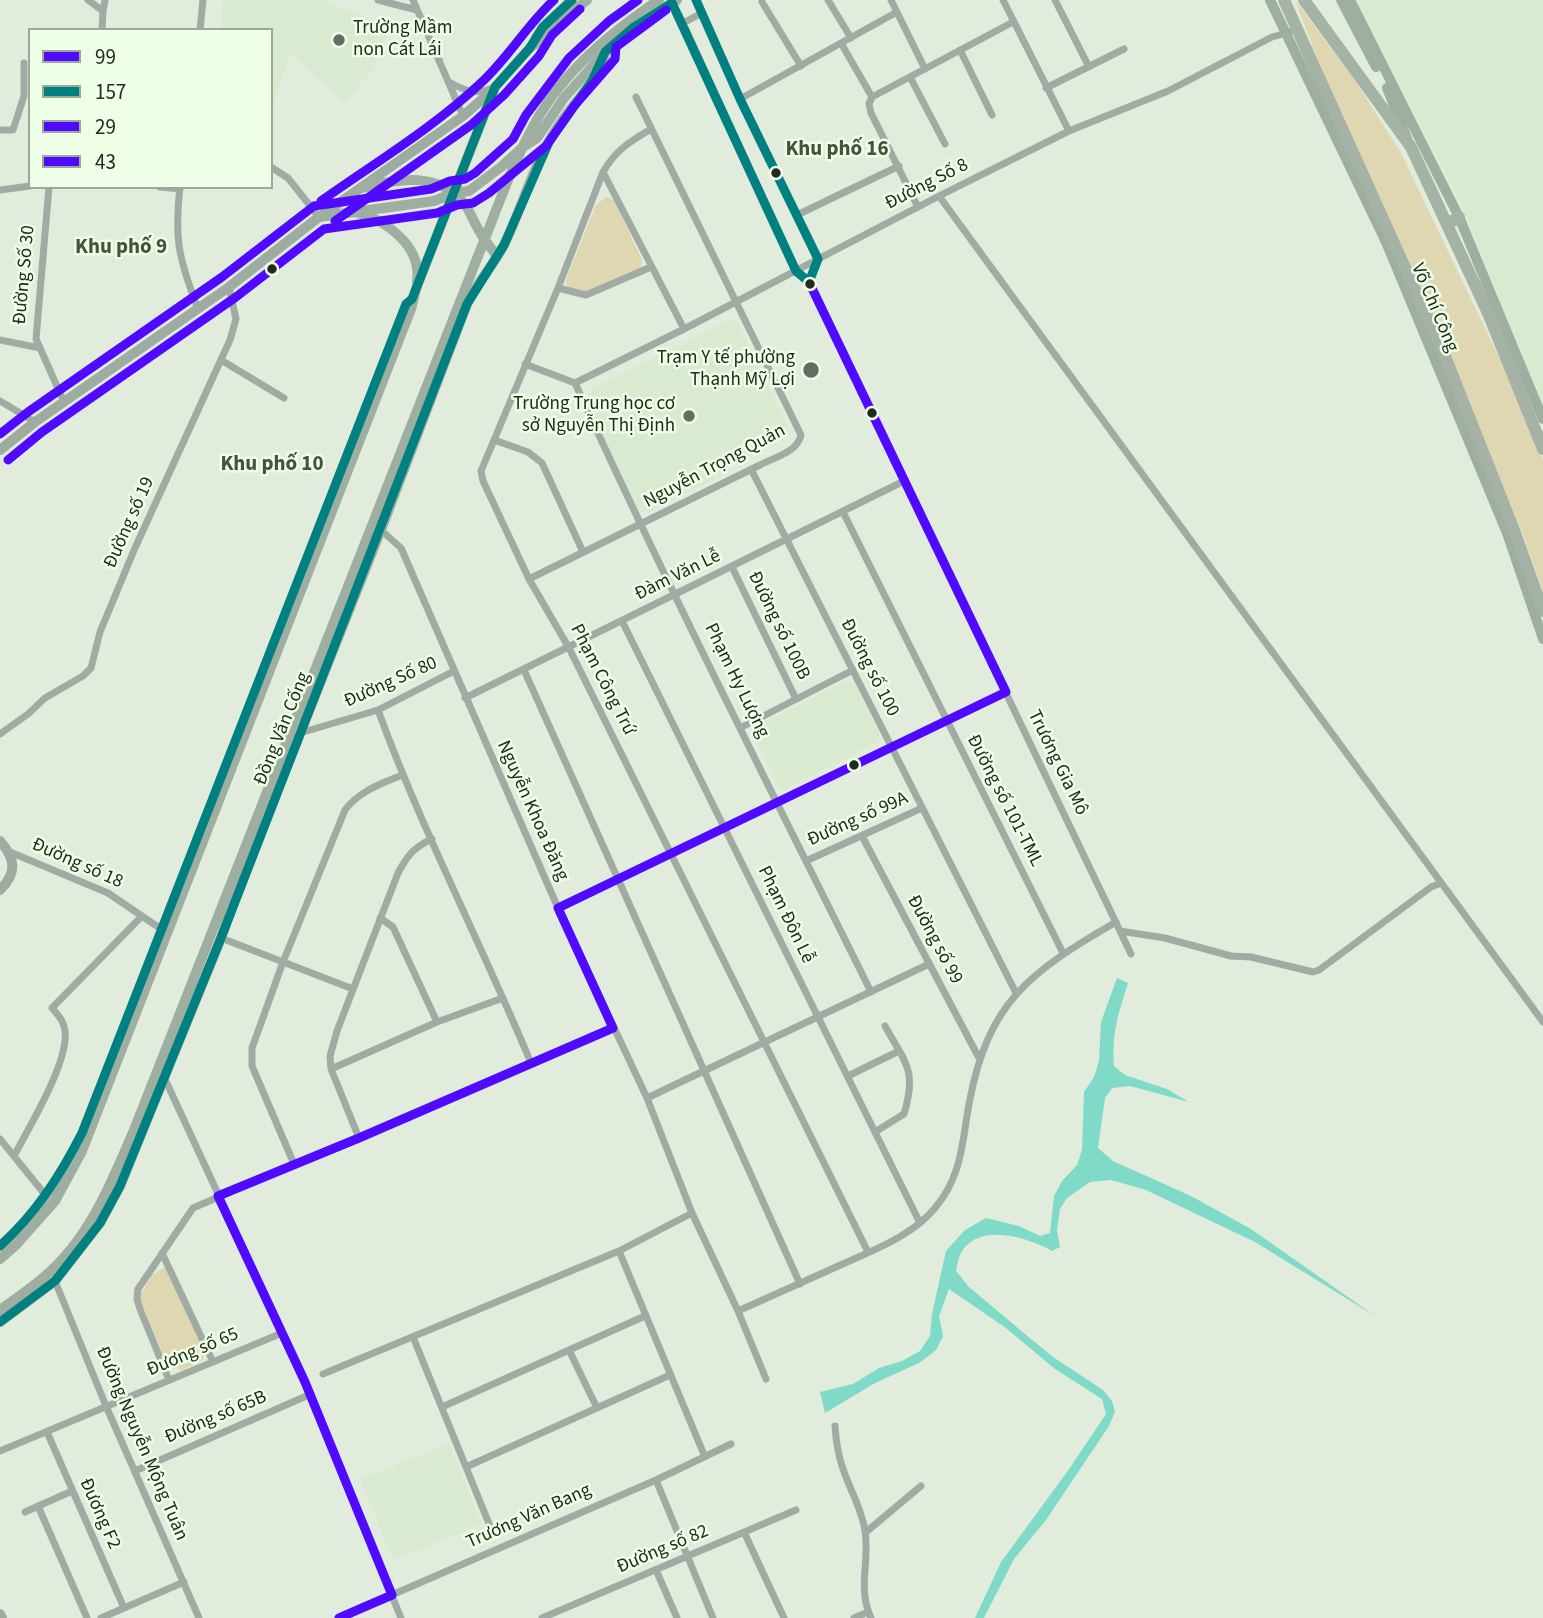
<!DOCTYPE html>
<html>
<head>
<meta charset="utf-8">
<style>
  body { margin:0 }
  #map { position:relative; width:1543px; height:1618px; overflow:hidden; background:#e1ecdc; font-family:"Source Sans 3",sans-serif }
  canvas { display:block }
  .legend { position:absolute; left:28px; top:28px; width:245px; height:161px; box-sizing:border-box; background:#effee7; border:2px solid #9da997; margin:0; padding:9px 12px; list-style:none; font-size:21px; color:#22291f }
  .legend li { display:flex; align-items:center; gap:14px; height:35px }
  .legend b { width:35px; border:2px solid #9da997 }
</style>
</head>
<body>
<div id="map">
<canvas width="1543" height="1618"></canvas>
<ul class="legend">
<li><b style="height:9px;background:#4f0aff"></b>99</li>
<li><b style="height:9px;background:#008080"></b>157</li>
<li><b style="height:9px;background:#4f0aff"></b>29</li>
<li><b style="height:9px;background:#4f0aff"></b>43</li>
</ul>
</div>
<script>
const ctx = document.querySelector('canvas').getContext('2d');
ctx.lineJoin = 'round';
function fill(path, color) {
  ctx.fillStyle = color;
  ctx.fill(path, 'evenodd');
}
function stroke(path, color, width, dash) {
  ctx.strokeStyle = color;
  ctx.lineWidth = width;
  ctx.lineCap = dash ? 'butt' : 'round';
  ctx.setLineDash(dash || []);
  ctx.stroke(path);
}
function drawText(font, color, halo, rows, align = 'center') {
  ctx.font = font + ' "Source Sans 3",sans-serif';
  ctx.lineWidth = 5;
  ctx.setLineDash([]);
  ctx.textBaseline = 'middle';
  ctx.strokeStyle = halo;
  ctx.fillStyle = color;
  for (const [text, x, y, turn = 0] of rows) {
    ctx.save();
    ctx.translate(x, y);
    ctx.rotate((+turn || 0) * Math.PI / 180);
    ctx.textAlign = isNaN(turn) ? turn : align;
    if (halo) ctx.strokeText(text, 0, 0);
    ctx.fillText(text, 0, 0);
    ctx.restore();
  }
}
fill(new Path2D(`
  M 223,0 L 323,0 L 390,28 L 373,69 L 345,103 L 290,53 L 274,103 L 271,102 L 271,30 L 221,30 Z
  M 1355,0 L 1543,0 L 1543,405 L 1457,196 Z
  M 729,320 L 738,323 L 791,434 L 725,468 L 721,476 L 645,513 L 636,509 L 587,399 L 591,389 Z
  M 845,682 L 855,684 L 879,732 L 879,741 L 785,789 L 779,787 L 754,736 L 757,726 Z
  M 449,1444 L 482,1524 L 393,1560 L 360,1479 Z`), '#d9ead0');
fill(new Path2D(`
  M 1295,0 L 1354,79 L 1401,153 L 1518,397 L 1543,460 L 1543,591 L 1521,529 L 1398,243 L 1340,118 Z
  M 606,197 L 611,198 L 615,202 L 642,260 L 640,270 L 588,295 L 572,291 L 566,284 L 567,277 L 596,205 Z
  M 165,1267 L 205,1352 L 203,1360 L 182,1370 L 168,1366 L 139,1297 L 152,1275 Z`), '#ded7b1');
fill(new Path2D(`
  M 1117,978 L 1128,983 C 1118,1015 1112,1031 1114,1066 L 1125,1075 L 1167,1089 L 1189,1102 L 1130,1086 L 1112,1088 L 1105,1098 L 1098,1148 L 1113,1161 L 1191,1196 L 1251,1229 L 1375,1316 L 1255,1242 L 1146,1190 L 1111,1180 L 1090,1182 L 1067,1198 L 1060,1209 L 1057,1230 L 1060,1247 L 1052,1251 C 1028,1237 976,1221 960,1255 C 958,1259 957,1267 956,1271 L 969,1287 L 1025,1334 L 1053,1357 L 1103,1390 L 1112,1401 L 1115,1412 L 1109,1426 L 1046,1520 L 1014,1559 L 984,1618 L 975,1618 L 1001,1562 L 1067,1472 L 1106,1414 L 1102,1399 L 1055,1369 L 1006,1328 L 949,1289 L 939,1316 L 943,1336 L 936,1350 L 919,1363 L 875,1383 L 825,1413 L 820,1392 L 853,1384 L 879,1368 L 902,1361 L 920,1351 L 930,1336 L 932,1314 L 946,1251 L 965,1230 L 986,1218 L 1019,1226 L 1040,1236 L 1050,1233 L 1054,1196 L 1062,1181 L 1077,1165 L 1082,1150 L 1084,1092 L 1094,1077 L 1099,1061 L 1101,1022 Z`), '#80dac8');
stroke(new Path2D(`
  M 88,0 L 103,11 L 102,30
  M 378,0 L 417,10
  M 413,0 L 463,116
  M 696,0 L 740,99 L 818,259 L 809,282
  M 828,0 L 851,38
  M 891,0 L 925,69
  M 1003,0 L 1069,131
  M 1055,0 L 1089,67
  M 762,2 L 801,66
  M 672,3 L 683,23 L 796,271 L 809,282 L 1131,954
  M 103,11 L 105,0
  M 683,23 L 702,13
  M 200,30 L 203,0
  M 841,43 L 872,97
  M 960,50 L 992,115
  M 910,77 L 945,144
  M 449,82 C 463,90 475,95 490,89
  M 1046,88 L 1124,49
  M 740,99 L 897,12
  M 651,129 C 629,142 616,150 603,172 L 558,288 L 481,471 L 483,481 L 529,579 L 569,648 L 868,1252
  M 0,130 L 13,130 L 24,96 L 24,63
  M 271,167 L 288,178 L 319,217
  M 603,172 L 684,329
  M 49,187 L 36,339 L 64,402
  M 160,187 L 180,189
  M 180,187 C 174,240 179,259 198,309
  M 0,190 L 30,186
  M 939,196 L 1543,1022
  M 918,207 L 871,113 L 869,104 L 872,97 L 1013,22
  M 797,215 L 899,166
  M 558,288 L 586,295 L 651,267
  M 0,340 L 40,348
  M 221,360 L 284,398
  M 525,364 L 575,383
  M 575,383 L 684,329 L 939,196 L 1069,131 L 1168,91 L 1272,37 L 1290,32
  M 575,383 C 668,588 771,790 871,992
  M 0,401 L 35,422
  M 494,440 L 528,452 L 542,463 L 583,552
  M 751,469 L 1016,993
  M 843,512 L 1063,953
  M 381,530 L 401,548 L 558,908 L 647,1098 L 692,1213 L 738,1311 L 766,1379
  M 732,567 L 796,699
  M 529,579 L 760,465 C 773,458 798,452 801,435 L 636,97
  M 622,621 L 920,1223
  M 524,670 L 800,1284
  M 465,698 L 904,481
  M 378,710 C 422,831 482,945 531,1063
  M 740,728 L 853,670
  M 300,733 L 378,710 L 454,671
  M 0,734 L 28,714 L 45,698 L 83,676 L 91,668 L 100,632 L 135,548 L 230,340 L 236,319 L 229,287
  M 862,836 L 979,1058
  M 10,852 L 108,893 L 161,929
  M 806,861 L 922,808
  M 558,908 L 1006,692
  M 380,918 L 393,927 L 437,1022
  M 1120,931 L 1165,938 L 1231,956 L 1251,957 L 1313,972 L 1319,970 L 1431,887 L 1441,883
  M 221,938 L 353,989
  M 331,1069 L 437,1022 L 503,998
  M 848,1076 L 899,1051
  M 164,1077 L 305,1382 L 401,1618
  M 647,1098 L 929,964
  M 875,1132 L 904,1114 C 917,1070 906,1064 885,1026
  M 359,1138 L 331,1069 L 330,1056 L 337,1031 L 398,873 C 407,856 414,847 432,839
  M 0,1139 L 47,1197
  M 14,1156 C 29,1127 69,1062 65,1031 C 64,1021 58,1015 52,1008 L 142,916
  M 294,1164 L 252,1066 L 252,1048 L 283,962 L 345,810 C 359,791 381,784 402,775
  M 619,1251 L 705,1457
  M 162,1253 L 213,1362
  M 55,1281 L 106,1406 L 199,1618
  M 738,1311 C 774,1295 809,1279 845,1263 C 876,1249 913,1235 935,1208 C 962,1176 962,1143 969,1104 C 988,1001 1030,972 1116,922
  M 413,1337 L 492,1531
  M 569,1350 L 597,1408
  M 323,1374 L 619,1251 L 692,1213
  M 169,1380 L 140,1309 L 137,1299 L 138,1289 L 193,1208 L 613,1028
  M 442,1407 L 645,1316
  M 835,1426 C 836,1441 838,1455 843,1469 C 850,1490 862,1509 865,1531 C 870,1562 857,1587 871,1618
  M 47,1432 L 124,1608
  M 0,1451 L 282,1333
  M 466,1467 L 670,1375
  M 135,1471 L 311,1394
  M 656,1480 L 713,1618
  M 38,1506 L 87,1618
  M 25,1512 L 72,1491
  M 744,1532 L 784,1618
  M 866,1532 L 921,1486
  M 656,1570 L 677,1618
  M 101,1618 L 184,1582
  M 339,1618 L 656,1480 L 731,1444
  M 542,1618 L 796,1510
  M 854,1618 L 868,1612`), '#a0aca3', 7);
stroke(new Path2D(`
  M 0,450 L 35,422 L 229,287 L 319,217 L 463,116 L 494,89
  M 0,841 C 16,859 17,873 0,890
  M 0,1614 L 2,1618`), '#9daba0', 10);
stroke(new Path2D(`
  M 1270,0 L 1386,242 L 1507,533 L 1543,639
  M 1341,0 L 1376,67
  M 1350,0 L 1459,217 L 1543,419
  M 536,38 L 543,27 L 572,0
  M 1387,88 L 1407,138
  M 362,188 C 399,179 439,170 466,206 C 470,212 472,218 476,225 C 481,236 489,246 497,256
  M 358,213 C 388,221 422,247 417,282
  M 319,217 L 434,201 L 454,193 L 469,191 L 501,167 L 523,147 L 537,138 L 564,98 L 605,52 L 634,27 L 677,0
  M 0,1246 C 39,1212 59,1179 82,1134
  M 0,1259 L 16,1245 L 55,1201 L 82,1151 L 411,309 L 416,289 L 495,87 L 529,49 L 587,0
  M 0,1310 C 15,1299 30,1289 44,1277 C 90,1238 111,1183 134,1130 L 476,261 C 495,215 511,166 535,123 C 564,71 611,32 659,0
  M 0,1322 L 55,1281 L 100,1223 L 120,1186 L 221,938 L 239,887 L 381,530 L 467,304 C 477,282 493,266 504,245 C 523,206 533,164 557,128 C 571,105 602,77 605,52`), '#9eaea1', 10);
stroke(new Path2D(`
  M 1284,0 L 1444,354 L 1514,530 L 1543,611
  M 1304,0 L 1411,147 L 1488,313 L 1543,449
  M 1447,224 L 1459,217`), '#a5b2a6', 12);
stroke(new Path2D(`
  M 809,282 L 1006,692
  M 558,908 L 1006,692
  M 558,908 L 613,1028
  M 218,1196 L 305,1382 L 392,1595
  M 218,1196 L 359,1138 L 613,1028
  M 339,1618 L 392,1595`), '#4f0aff', 9);
stroke(new Path2D(`
  M 0,1246 C 36,1213 60,1176 82,1133 L 406,304 L 412,299 L 495,87 L 529,49 L 543,27 L 572,0
  M 0,1322 L 55,1281 L 100,1223 L 120,1186 L 221,938 L 467,304 L 504,245 L 549,142 L 592,81 L 605,52 L 634,27 L 672,3 L 796,271 L 809,282 L 818,259 L 740,99 L 696,0`), '#008080', 9);
stroke(new Path2D(`
  M 335,221 L 471,125 L 504,95 L 539,56 L 552,35 L 580,9
  M 8,460 L 42,432 L 236,297 L 324,229 L 437,213 L 457,205 L 473,203 L 489,193 L 546,146 L 574,106 L 615,59 L 616,47 L 666,10`), '#4f0aff', 9);
stroke(new Path2D(`
  M 321,201 C 376,162 435,127 484,80 C 510,55 528,24 554,0
  M 0,434 L 28,412 L 222,277 L 314,206 L 431,189 L 450,181 L 465,179 L 475,173 L 513,139 L 526,115 L 569,58 L 609,21 L 638,0`), '#4f0aff', 9);
for (const [x, y, r, color] of [
  [339,40,7,"#656d61"],
  [776,173,6,"#22291f"],
  [272,269,6,"#22291f"],
  [810,284,6,"#22291f"],
  [811,370,9,"#656d61"],
  [872,413,6,"#22291f"],
  [689,416,7,"#656d61"],
  [854,765,6,"#22291f"]
]) {
  const dot = new Path2D();
  dot.arc(x, y, r, 0, 2 * Math.PI);
  ctx.fillStyle = color;
  ctx.fill(dot);
  stroke(dot, '#effee7', 2.5);
}
drawText('19px', '#22291f', '#effee7', [
  ["Trường Mầm",353,29,"left"],
  ["non Cát Lái",353,51,"left"],
  ["Trạm Y tế phường",795,359],
  ["Thạnh Mỹ Lợi",795,381],
  ["Trường Trung học cơ",675,405],
  ["sở Nguyễn Thị Định",675,427]
], 'right');
drawText('19px', '#22291f', '#effee7', [
  ["Đường Số 8",927,185,-27],
  ["Đường Số 30",25,275,-85],
  ["Võ Chí Công",1434,308,67],
  ["Nguyễn Trọng Quản",715,467,-28],
  ["Đường số 19",130,523,-66],
  ["Đàm Văn Lễ",678,576,-26],
  ["Đường số 100B",778,626,64],
  ["Đường số 100",869,668,63],
  ["Phạm Công Trứ",602,680,63],
  ["Phạm Hy Lượng",736,681,64],
  ["Đường Số 80",391,683,-24],
  ["Đồng Văn Cống",283,729,-68],
  ["Trương Gia Mô",1057,763,64],
  ["Đường số 101-TML",1004,801,63],
  ["Nguyễn Khoa Đăng",532,811,66],
  ["Đường số 99A",858,820,-24],
  ["Đường số 18",77,864,24],
  ["Phạm Đôn Lễ",785,915,64],
  ["Đường số 99",934,940,62],
  ["Đương số 65",193,1353,-23],
  ["Đường số 65B",216,1418,-23],
  ["Đường Nguyễn Mộng Tuân",141,1444,67],
  ["Đương F2",99,1514,66],
  ["Trương Văn Bang",529,1517,-24],
  ["Đường số 82",663,1550,-23]
]);
drawText('bold 21px', '#44533c', '#effee7', [
  ["Khu phố 16",837,150],
  ["Khu phố 9",121,248],
  ["Khu phố 10",272,465]
]);
</script>
</body>
</html>
